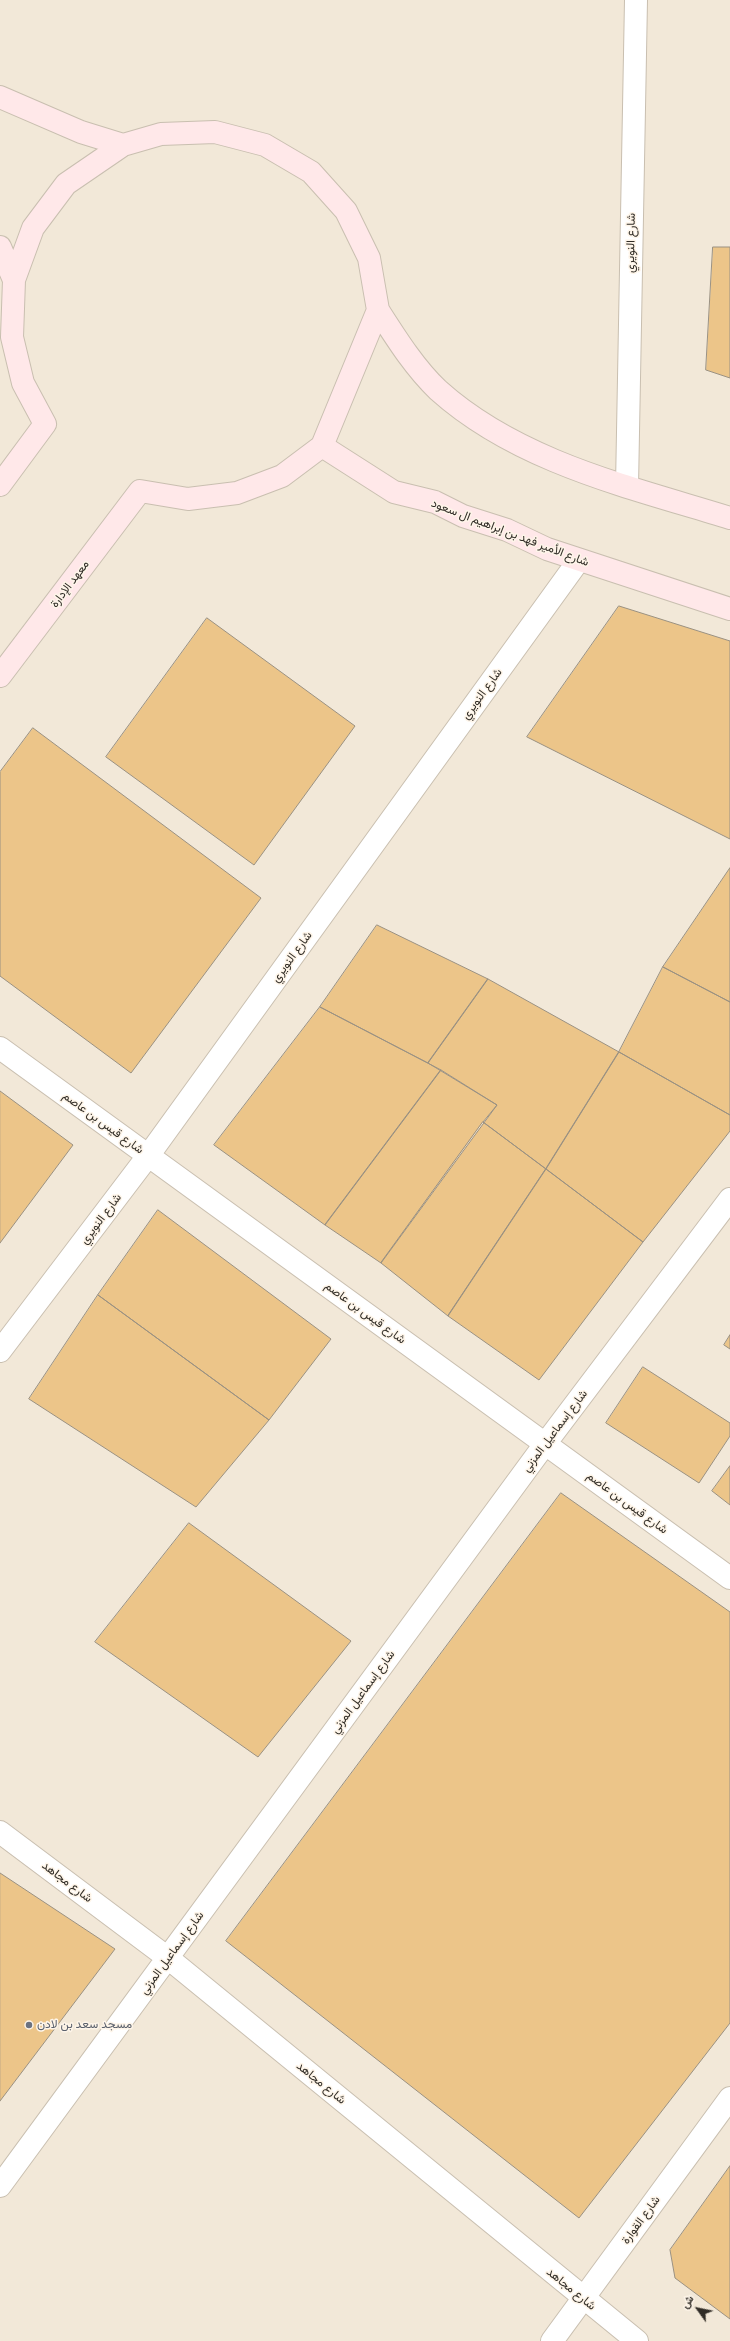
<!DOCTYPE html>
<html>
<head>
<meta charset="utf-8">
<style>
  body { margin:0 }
  #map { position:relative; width:730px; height:2341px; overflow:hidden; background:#f2e8d8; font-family:Karla,Vazirmatn,sans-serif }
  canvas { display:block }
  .north { position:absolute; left:678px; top:2289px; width:40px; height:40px; -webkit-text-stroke:3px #fef5e9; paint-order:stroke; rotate:303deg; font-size:11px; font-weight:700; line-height:16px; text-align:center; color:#312d27 }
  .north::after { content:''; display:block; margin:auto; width:14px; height:18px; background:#312d27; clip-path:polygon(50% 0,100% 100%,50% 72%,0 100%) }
</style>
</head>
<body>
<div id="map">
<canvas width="730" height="2341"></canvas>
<div class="north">ش</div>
</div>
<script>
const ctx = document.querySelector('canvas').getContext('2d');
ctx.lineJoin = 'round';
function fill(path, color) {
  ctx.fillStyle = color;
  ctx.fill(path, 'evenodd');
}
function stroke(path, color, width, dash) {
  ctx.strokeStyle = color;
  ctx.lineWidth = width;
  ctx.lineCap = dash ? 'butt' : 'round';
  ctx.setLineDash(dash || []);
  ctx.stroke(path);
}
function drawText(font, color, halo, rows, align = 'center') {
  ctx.font = font + ' Karla,Vazirmatn,sans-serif';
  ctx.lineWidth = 3;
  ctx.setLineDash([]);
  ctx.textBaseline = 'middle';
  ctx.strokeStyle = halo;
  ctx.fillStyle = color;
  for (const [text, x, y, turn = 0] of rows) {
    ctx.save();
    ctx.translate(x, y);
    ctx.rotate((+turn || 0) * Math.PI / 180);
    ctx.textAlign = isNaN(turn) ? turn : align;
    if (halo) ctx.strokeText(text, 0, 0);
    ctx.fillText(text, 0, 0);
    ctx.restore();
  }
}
const building = new Path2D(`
  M 713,247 L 730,247 L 730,378 L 706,370 Z
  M 619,606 L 730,641 L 730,839 L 527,737 Z
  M 207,618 L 355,726 L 254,865 L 106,757 Z
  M 33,728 L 261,898 L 131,1073 L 0,976 L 0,772 Z
  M 730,868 L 730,1002 L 663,967 Z
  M 377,925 L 488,979 L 428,1063 L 320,1007 Z
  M 663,967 L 730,1002 L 730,1115 L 619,1052 Z
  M 488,979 L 619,1052 L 546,1169 L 483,1122 L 497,1105 L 428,1063 Z
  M 320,1007 L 441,1070 L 325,1225 L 214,1145 Z
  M 619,1052 L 730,1115 L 730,1131 L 643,1242 L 546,1169 Z
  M 441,1070 L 497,1105 L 381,1263 L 325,1225 Z
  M 0,1091 L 73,1145 L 0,1243 Z
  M 483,1122 L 546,1169 L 448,1316 L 381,1263 Z
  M 546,1169 L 643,1242 L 539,1380 L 448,1316 Z
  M 158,1210 L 331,1339 L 269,1420 L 98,1295 Z
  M 98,1295 L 269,1420 L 196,1507 L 29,1399 Z
  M 730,1335 L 730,1349 L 724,1345 Z
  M 643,1367 L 730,1423 L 730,1436 L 699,1483 L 606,1423 Z
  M 730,1466 L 730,1505 L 712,1491 Z
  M 561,1493 L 730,1612 L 730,2023 L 579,2218 L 226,1941 Z
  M 189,1523 L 351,1641 L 258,1757 L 95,1642 Z
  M 0,1873 L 115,1949 L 0,2101 Z
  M 730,2166 L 730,2319 L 675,2278 L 670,2250 Z`);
fill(building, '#ecc589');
stroke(building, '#9a9182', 1);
const minor = new Path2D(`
  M 627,486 L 636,0
  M 0,1048 L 730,1578
  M 0,1351 L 148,1156 L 579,560
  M 0,1832 L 168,1958 L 637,2341
  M 0,2186 L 545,1444 L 730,1199
  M 552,2341 L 730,2098`);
const secondary = new Path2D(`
  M 0,97 L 81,132 L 123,145
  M 0,247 L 14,280
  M 378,310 C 396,338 414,367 438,390 C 518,462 630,487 730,518
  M 322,446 L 394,492 L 435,502 L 463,516 L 507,530 L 547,549 L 730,609
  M 0,485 L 45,424 L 23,383 L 12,337 L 14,280 L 33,228 L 66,184 L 123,145 L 161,134 L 215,132 L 265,145 L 311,172 L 346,211 L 369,258 L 378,310 L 322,446 L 282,476 L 237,493 L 188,499 L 140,491 L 0,676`);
stroke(minor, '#c9bfb0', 24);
stroke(secondary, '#c9bfb0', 24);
stroke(minor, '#fff', 22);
stroke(secondary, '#ffe8e9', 22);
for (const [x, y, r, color] of [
  [29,2025,4,"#6b7280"]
]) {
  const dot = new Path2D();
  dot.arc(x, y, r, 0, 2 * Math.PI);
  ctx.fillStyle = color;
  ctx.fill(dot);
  stroke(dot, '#fef5e9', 1.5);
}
drawText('12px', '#312d27', '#fef5e9', [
  ["شارع النويري",631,243,-89],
  ["شارع الأمير فهد بن إبراهيم ال سعود",510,533,21],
  ["معهد الإدارة",70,584,-53],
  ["شارع النويري",482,694,-54],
  ["شارع النويري",292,957,-54],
  ["شارع قيس بن عاصم",103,1123,36],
  ["شارع النويري",101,1219,-53],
  ["شارع قيس بن عاصم",365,1313,36],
  ["شارع إسماعيل المزني",555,1431,-53],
  ["شارع قيس بن عاصم",627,1503,36],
  ["شارع إسماعيل المزني",363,1692,-54],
  ["شارع مجاهد",67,1882,37],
  ["شارع إسماعيل المزني",172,1953,-54],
  ["شارع مجاهد",321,2083,39],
  ["شارع القوارة",641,2220,-54],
  ["شارع مجاهد",571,2289,39]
]);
drawText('12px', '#5b616d', '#fef5e9', [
  ["مسجد سعد بن لادن",37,2025]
], 'left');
</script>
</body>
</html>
